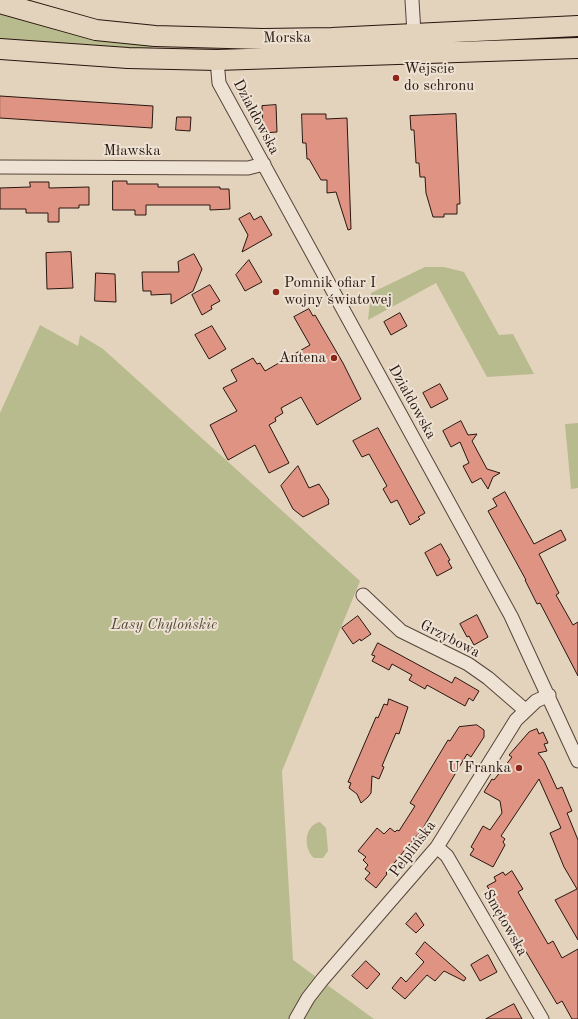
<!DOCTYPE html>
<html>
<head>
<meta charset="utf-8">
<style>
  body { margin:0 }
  canvas { display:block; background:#e3d3bc }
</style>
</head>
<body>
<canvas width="578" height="1019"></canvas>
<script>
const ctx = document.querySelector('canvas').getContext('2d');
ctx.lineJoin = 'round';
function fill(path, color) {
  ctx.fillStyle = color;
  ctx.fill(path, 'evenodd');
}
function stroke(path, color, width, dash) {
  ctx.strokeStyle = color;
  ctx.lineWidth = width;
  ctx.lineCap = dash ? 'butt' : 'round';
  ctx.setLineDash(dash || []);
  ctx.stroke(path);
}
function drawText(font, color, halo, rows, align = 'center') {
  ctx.font = font + ' "Old Standard TT",serif';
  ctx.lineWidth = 4;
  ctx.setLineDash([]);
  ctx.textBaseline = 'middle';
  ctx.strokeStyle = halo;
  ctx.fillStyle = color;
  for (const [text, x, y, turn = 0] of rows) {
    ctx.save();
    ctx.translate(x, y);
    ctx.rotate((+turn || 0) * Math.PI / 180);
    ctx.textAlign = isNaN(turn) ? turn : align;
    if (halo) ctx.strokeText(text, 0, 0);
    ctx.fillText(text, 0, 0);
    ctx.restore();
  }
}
fill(new Path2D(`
  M 0,12 L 95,40 L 152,45 L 151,50 L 0,40 Z
  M 425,267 L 444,267 L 464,272 L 499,335 L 513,334 L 534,374 L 487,377 L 436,283 L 368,320 L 371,293 Z
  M 40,325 L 78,346 L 80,335 L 103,349 L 360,581 L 282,771 L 293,960 L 374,1019 L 0,1019 L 0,413 Z
  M 578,423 L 578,488 L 571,489 L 565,424 Z
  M 320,822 L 326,828 L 328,851 L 323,858 L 314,858 C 303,849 304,825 320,822 Z`), '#b8bb8d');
const building = new Path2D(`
  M 0,96 L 153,106 L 152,128 L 0,118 Z
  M 276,105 L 277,132 L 263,133 L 262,106 Z
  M 302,114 L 326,114 L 326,119 L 347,118 L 351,229 L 348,230 L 336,192 L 327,193 L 327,180 L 321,180 L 309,159 L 307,159 L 306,143 L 303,143 Z
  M 456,114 L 460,204 L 457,204 L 457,214 L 444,214 L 444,217 L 433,217 L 426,193 L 425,177 L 420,177 L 419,163 L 416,163 L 414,130 L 411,130 L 410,116 Z
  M 177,117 L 191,117 L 190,131 L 176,130 Z
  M 113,181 L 127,181 L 127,184 L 158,184 L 158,187 L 220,187 L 220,189 L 229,189 L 230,209 L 210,210 L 210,205 L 146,205 L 146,215 L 135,215 L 135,210 L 113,210 Z
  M 30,182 L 49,182 L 49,188 L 89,187 L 89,205 L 79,205 L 79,208 L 59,208 L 59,222 L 48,222 L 48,213 L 26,213 L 26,209 L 0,209 L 0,188 L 30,187 Z
  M 250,213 L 254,220 L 261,216 L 272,235 L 242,252 L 248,235 L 239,219 Z
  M 71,252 L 73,288 L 47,289 L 46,253 Z
  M 194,254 L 202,269 L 193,291 L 171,304 L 171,294 L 151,295 L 151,291 L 143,291 L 142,272 L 179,272 L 178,262 Z
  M 249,260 L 262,282 L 245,291 L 236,275 Z
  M 96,273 L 115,274 L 116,302 L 95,301 Z
  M 210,285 L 220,301 L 211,306 L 212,309 L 202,315 L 192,295 Z
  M 309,309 L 313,316 L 315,315 L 343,363 L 361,399 L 317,425 L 301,397 L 281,408 L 283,413 L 275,418 L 276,421 L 269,425 L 289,463 L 269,473 L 255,445 L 228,460 L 210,425 L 237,411 L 223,388 L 237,381 L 231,370 L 253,358 L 257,364 L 260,363 L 265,371 L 310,345 L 294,317 Z
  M 400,313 L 407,326 L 391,335 L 384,322 Z
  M 212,326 L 226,349 L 209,359 L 195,335 Z
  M 440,384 L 448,399 L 431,408 L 423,393 Z
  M 461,421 L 468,435 L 477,434 L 472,441 L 487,469 L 500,473 L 493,477 L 488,489 L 481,478 L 472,483 L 463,466 L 469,463 L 460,442 L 451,447 L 443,431 Z
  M 378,428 L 425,513 L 418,517 L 420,519 L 410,525 L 397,500 L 391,503 L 383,489 L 387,486 L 369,454 L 362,457 L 353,441 Z
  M 298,466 L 309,488 L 319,484 L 329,500 L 328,501 L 329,504 L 303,517 L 293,509 L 281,486 Z
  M 505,492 L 534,544 L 561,530 L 566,540 L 539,554 L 559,593 L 556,595 L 573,625 L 578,622 L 578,676 L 551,624 L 540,603 L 537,604 L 525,580 L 526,580 L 488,511 L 497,506 L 493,499 Z
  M 441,544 L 450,560 L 448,561 L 452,568 L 437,576 L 425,553 Z
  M 477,615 L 488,637 L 474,645 L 469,636 L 467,637 L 460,624 Z
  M 358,616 L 371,634 L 361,641 L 360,639 L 353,644 L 342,628 Z
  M 378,643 L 452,683 L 455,677 L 479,691 L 473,701 L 469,698 L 465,706 L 427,685 L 425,689 L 409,680 L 412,675 L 392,664 L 389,670 L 372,661 L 375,656 L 372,655 Z
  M 389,699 L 408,707 L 399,734 L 396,733 L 382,766 L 384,767 L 379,779 L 372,776 L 371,793 L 368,797 L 361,803 L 357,794 L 349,788 L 351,783 L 348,782 L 376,717 L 378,718 L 384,704 L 387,705 Z
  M 477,725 L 484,730 L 484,737 L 471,757 L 467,754 L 423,828 L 386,873 L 387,874 L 376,888 L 365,879 L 370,873 L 365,869 L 368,865 L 363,860 L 366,857 L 358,851 L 377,828 L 384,834 L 390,828 L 395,832 L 397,830 L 399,831 L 415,806 L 410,803 L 448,740 L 450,741 L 459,727 Z
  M 537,729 L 539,734 L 543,732 L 548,743 L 544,744 L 547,751 L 538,753 L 544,761 L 557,789 L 562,787 L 572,811 L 567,813 L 578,840 L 578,940 L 555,900 L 577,889 L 564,867 L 550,833 L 561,828 L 539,779 L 501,836 L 505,839 L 503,842 L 505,845 L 493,867 L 470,855 L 474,849 L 471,847 L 483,826 L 490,830 L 502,813 L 500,801 L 484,792 L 492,779 L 494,780 L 512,757 L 509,755 L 529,732 Z
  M 512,871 L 523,889 L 518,892 L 548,944 L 553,941 L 562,958 L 578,949 L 578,1019 L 572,1019 L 562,1001 L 557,1004 L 487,886 L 496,881 L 494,877 L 503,872 L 505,875 Z
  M 416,913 L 424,925 L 416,933 L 406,924 Z
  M 425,942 L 466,978 L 464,981 L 444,971 L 435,981 L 427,975 L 405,999 L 392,988 L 401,977 L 406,982 L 424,962 L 416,954 Z
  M 488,955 L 497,972 L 480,981 L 471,965 Z
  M 366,961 L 380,974 L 367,989 L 352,976 Z
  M 514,1004 L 522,1019 L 486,1019 Z`);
fill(building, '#df9483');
stroke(building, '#28160f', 1);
const street = new Path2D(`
  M 412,0 L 414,33
  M 217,60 L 219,83 L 225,94 L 511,616 L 578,761
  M 0,167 L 248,168 L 264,164
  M 363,595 L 401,631 L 468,664 L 488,678 L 525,710
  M 437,847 L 447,856 L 542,1019
  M 296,1019 L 308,998 L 322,980 L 437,847 L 516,720 L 536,701 L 549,695`);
const primary = new Path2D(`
  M 0,3 L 96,30 L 155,36 L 263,39 L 332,38 L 578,26
  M 0,49 L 128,58 L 217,60 L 578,48`);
stroke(street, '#57453a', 15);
stroke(primary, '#28160f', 22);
stroke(street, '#ede2d3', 13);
stroke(primary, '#e3d3bc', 20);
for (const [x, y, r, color] of [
  [396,78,4,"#8f2418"],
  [276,292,4,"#8f2418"],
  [334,358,4,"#8f2418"],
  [519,768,4,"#8f2418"]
]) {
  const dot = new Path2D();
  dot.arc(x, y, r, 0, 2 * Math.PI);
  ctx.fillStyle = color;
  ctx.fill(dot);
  stroke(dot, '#ede2d3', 1.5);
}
drawText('15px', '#28160f', '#ede2d3', [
  ["Morska",287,38,-1],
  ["Działdowska",256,117,62],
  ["Mławska",132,151],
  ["Działdowska",412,402,61],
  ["Grzybowa",450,639,27],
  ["Pelplińska",413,849,-53],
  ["Smętowska",505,923,60]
]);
drawText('15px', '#28160f', '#ede2d3', [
  ["Wejscie",404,69],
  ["do schronu",404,86],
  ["Pomnik ofiar I",284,283],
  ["wojny światowej",284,300],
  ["Antena",326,358,"right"],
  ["U Franka",511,768,"right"]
], 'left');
drawText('italic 15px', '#534835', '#ede2d3', [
  ["Lasy Chylońskie",164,625]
]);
</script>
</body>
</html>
